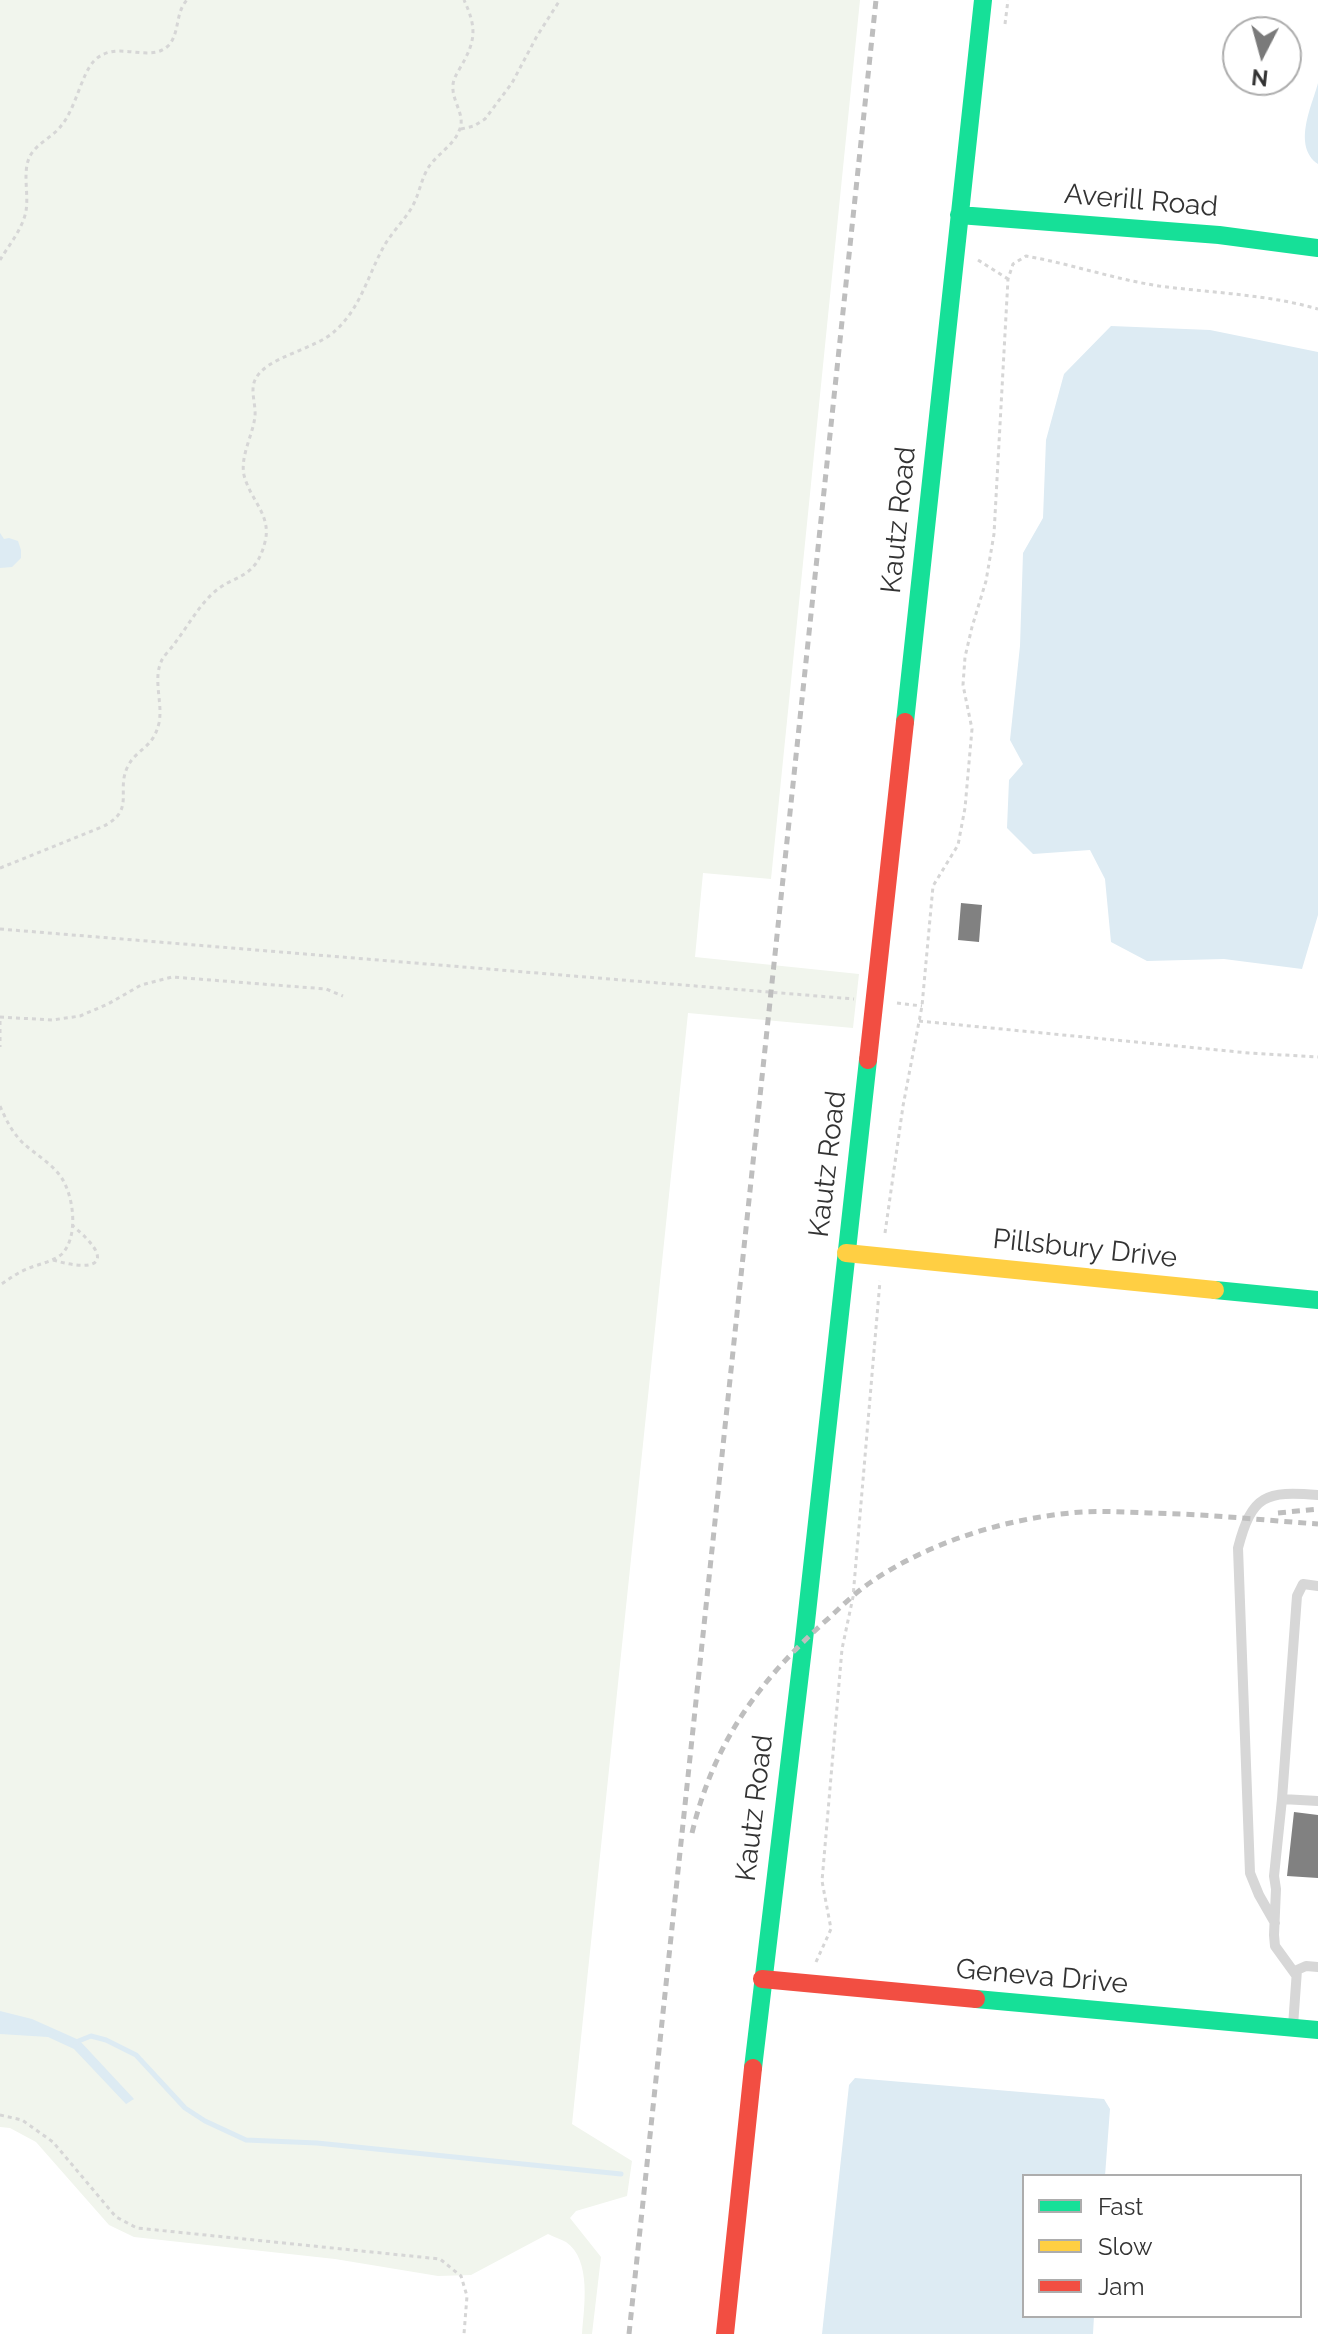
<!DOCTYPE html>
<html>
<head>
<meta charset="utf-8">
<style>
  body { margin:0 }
  #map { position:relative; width:1318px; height:2334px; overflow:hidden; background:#fff; font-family:Raleway,sans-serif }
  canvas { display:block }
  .legend { position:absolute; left:1022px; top:2174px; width:280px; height:144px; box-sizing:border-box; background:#fff; border:2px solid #adadad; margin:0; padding:10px 14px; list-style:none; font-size:24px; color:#333 }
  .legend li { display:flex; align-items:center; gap:16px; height:40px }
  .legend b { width:40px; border:2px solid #adadad }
  .north { position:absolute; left:1222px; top:16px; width:80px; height:80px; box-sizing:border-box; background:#fff; border:2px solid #adadad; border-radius:50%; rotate:186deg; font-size:22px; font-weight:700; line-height:32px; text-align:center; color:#333 }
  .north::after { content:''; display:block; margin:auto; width:28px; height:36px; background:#7a7a7a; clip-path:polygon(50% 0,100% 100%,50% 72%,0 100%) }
</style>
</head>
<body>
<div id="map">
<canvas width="1318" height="2334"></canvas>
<ul class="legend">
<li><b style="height:10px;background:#16e098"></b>Fast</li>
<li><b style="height:10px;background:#ffcf43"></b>Slow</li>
<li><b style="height:10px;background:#f24e42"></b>Jam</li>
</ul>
<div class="north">N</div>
</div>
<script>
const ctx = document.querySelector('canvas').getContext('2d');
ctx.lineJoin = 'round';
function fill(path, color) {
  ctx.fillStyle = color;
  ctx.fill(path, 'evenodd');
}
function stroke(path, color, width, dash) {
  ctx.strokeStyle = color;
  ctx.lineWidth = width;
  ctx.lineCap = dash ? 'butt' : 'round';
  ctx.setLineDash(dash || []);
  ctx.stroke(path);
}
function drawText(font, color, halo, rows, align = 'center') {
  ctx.font = font + ' Raleway,sans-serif';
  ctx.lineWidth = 8;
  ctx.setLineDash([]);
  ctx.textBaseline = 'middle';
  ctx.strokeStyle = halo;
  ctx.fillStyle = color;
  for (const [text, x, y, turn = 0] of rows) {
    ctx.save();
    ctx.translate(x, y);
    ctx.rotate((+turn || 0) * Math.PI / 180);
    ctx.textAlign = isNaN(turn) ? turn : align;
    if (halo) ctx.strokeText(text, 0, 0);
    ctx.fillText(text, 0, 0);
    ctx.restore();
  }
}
fill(new Path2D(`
  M 0,0 L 860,0 L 771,879 L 703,873 L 695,957 L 859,974 L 853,1028 L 688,1013 L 572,2124 L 632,2161 L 627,2196 L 576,2211 L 570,2218 L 601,2257 L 592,2334 L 582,2334 C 584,2307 592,2260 566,2242 C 561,2239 553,2237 548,2234 L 471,2275 L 438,2276 L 335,2259 L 134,2237 L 109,2225 L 36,2142 L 10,2128 L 0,2127 Z`), '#f1f5ed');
fill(new Path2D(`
  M 1318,83 L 1318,164 C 1292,146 1312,106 1318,83 Z
  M 1111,326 L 1210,330 L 1318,352 L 1318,915 L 1302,969 L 1224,959 L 1147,961 L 1111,942 L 1105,879 L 1090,850 L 1033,854 L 1007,828 L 1009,780 L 1023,764 L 1010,740 L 1020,646 L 1023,553 L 1043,518 L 1046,440 L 1064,374 Z
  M 0,533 L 4,539 L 9,538 L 18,541 L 21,550 L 21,558 L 12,567 L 0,568 Z
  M 0,2011 L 32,2019 L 79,2040 L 134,2099 L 126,2104 L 74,2049 L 48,2037 L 0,2034 Z
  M 855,2078 L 1104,2099 L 1110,2109 L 1105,2176 L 1024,2176 L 1024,2316 L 1094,2316 L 1093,2334 L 822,2334 L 849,2085 Z`), '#ddebf3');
stroke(new Path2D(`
  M 76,2042 L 91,2036 L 106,2040 L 136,2055 L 185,2108 L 205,2121 L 246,2140 L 317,2143 L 621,2174`), '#ddebf3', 5);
fill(new Path2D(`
  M 961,903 L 982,905 L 979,942 L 958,940 Z
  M 1294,1812 L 1318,1815 L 1318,1878 L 1287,1876 Z`), '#818181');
stroke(new Path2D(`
  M 1005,24 L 1008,0
  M 461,129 L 474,126 L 485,119 L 512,83 L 537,36 L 560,0
  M 0,260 C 9,245 23,228 26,211 C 29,193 22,172 30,156 C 37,143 53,137 61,126 C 76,108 81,75 94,61 C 116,38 150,65 169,45 C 180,32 175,13 187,0
  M 978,260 L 1008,279
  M 0,868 L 102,827 C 137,810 115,791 128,766 C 137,748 153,749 159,723 C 163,703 153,681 161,662 C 163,656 171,649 175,643 C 187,627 197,609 211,595 C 233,573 255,582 265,542 C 272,515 250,500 244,475 C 240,456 253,435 255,416 C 256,404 250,391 255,380 C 266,356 316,350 336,330 C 361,307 368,275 384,246 C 392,232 404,221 412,207 C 419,195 421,180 428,168 C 437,154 453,146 459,131 C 466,117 454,104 453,90 C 452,81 456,75 460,68 C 476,41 477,28 464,0
  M 0,929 L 854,999
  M 897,1003 L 922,1006
  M 0,1017 L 52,1020 L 80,1016 L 108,1004 L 141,985 L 172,977 L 326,989 L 343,996
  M 0,1021 L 0,1047
  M 919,1021 L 1249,1053 L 1318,1057
  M 0,1106 C 6,1120 12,1132 23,1143 C 36,1155 56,1166 64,1182 C 74,1201 78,1237 62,1254 C 53,1262 38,1264 27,1269 C 17,1273 9,1279 0,1285
  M 885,1233 L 903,1106 L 922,1006 L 933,886 L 958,845 L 965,808 L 972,729 L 963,685 L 965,657 L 972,627 L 986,581 L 994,534 L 1008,279 L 1013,264 L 1026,256 C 1071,264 1114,279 1159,286 C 1212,293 1266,294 1318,309
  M 53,1260 C 101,1274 114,1260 73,1226
  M 816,1962 L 831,1929 L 822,1881 L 842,1649 L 853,1597 L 880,1281
  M 0,2115 L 22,2120 L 53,2142 L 116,2217 L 137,2228 L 440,2259 L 461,2276 L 467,2296 L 464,2334`), '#d6d6d6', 3, [4, 4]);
stroke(new Path2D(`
  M 1282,1799 L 1297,1596 L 1303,1584 L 1318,1586
  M 1275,1923 L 1259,1895 L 1250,1873 L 1238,1548 C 1252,1494 1266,1491 1318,1495
  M 1296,1975 L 1275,1946 L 1274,1935 L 1276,1889 L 1274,1876 L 1282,1799 L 1318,1801
  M 1293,2026 L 1297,1970 L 1306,1966 L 1318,1967`), '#d7d7d7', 10);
stroke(new Path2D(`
  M 959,215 L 1219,235 L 1318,248
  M 905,722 L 983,0
  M 1215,1290 L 1318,1300
  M 976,1999 L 1318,2030
  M 753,2068 L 804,1640 L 868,1060`), '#16e098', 18);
stroke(new Path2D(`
  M 846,1253 L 1215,1290`), '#ffcf43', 18);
stroke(new Path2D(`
  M 868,1060 L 905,722
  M 762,1979 L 976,1999
  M 725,2334 L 753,2068`), '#f24e42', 18);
stroke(new Path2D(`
  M 1278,1513 L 1318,1509
  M 692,1833 C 714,1741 760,1679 830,1617 C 843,1605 856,1592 871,1582 C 928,1543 1001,1520 1070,1513 C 1096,1510 1122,1512 1149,1513 C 1205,1514 1262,1520 1318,1524
  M 629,2334 L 876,0`), '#bebebe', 5, [8, 6]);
drawText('28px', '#333', '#fff', [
  ["Averill Road",1141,201,5],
  ["Kautz Road",899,520,-84],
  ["Kautz Road",828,1164,-83],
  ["Pillsbury Drive",1085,1249,6],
  ["Kautz Road",755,1808,-83],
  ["Geneva Drive",1042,1977,5]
]);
</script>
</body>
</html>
